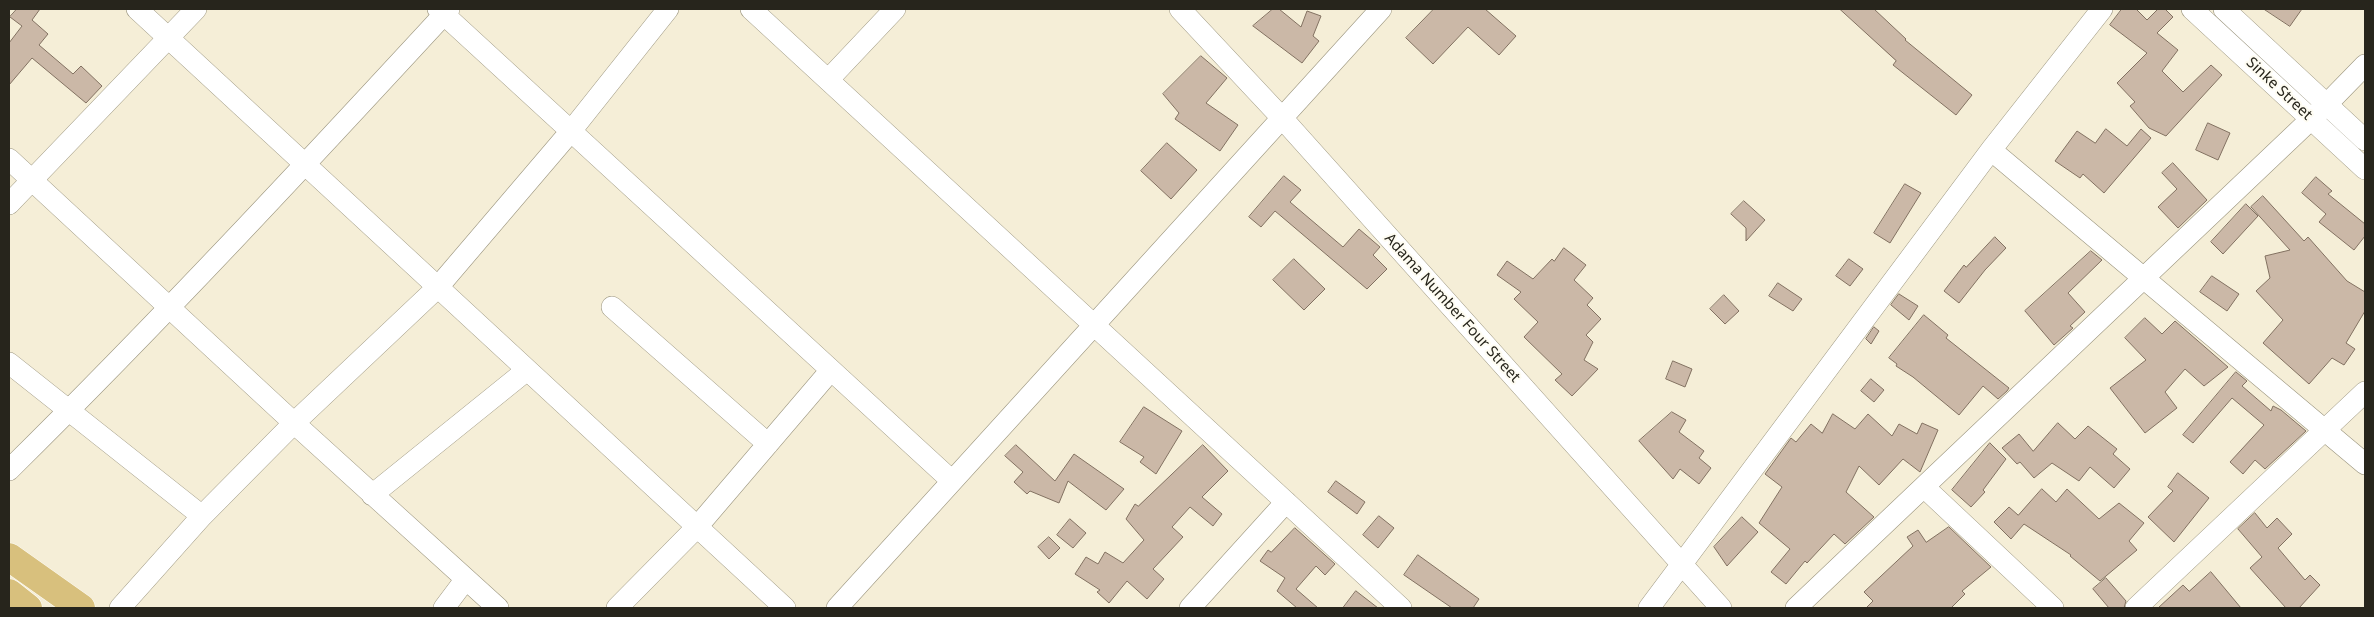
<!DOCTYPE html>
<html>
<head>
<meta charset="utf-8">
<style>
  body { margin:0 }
  #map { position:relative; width:2374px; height:617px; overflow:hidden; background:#f5eed7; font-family:"Noto Sans",sans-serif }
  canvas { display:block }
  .frame { position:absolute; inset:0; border:10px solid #27251c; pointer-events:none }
</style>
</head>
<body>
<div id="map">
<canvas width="2374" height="617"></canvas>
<div class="frame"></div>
</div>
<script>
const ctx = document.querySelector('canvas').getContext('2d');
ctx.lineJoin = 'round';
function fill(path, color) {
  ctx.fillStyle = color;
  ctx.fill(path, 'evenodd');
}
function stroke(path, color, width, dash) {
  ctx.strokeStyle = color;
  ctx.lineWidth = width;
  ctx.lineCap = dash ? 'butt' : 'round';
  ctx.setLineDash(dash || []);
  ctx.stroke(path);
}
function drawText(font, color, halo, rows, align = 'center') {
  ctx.font = font + ' "Noto Sans",sans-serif';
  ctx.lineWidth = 4;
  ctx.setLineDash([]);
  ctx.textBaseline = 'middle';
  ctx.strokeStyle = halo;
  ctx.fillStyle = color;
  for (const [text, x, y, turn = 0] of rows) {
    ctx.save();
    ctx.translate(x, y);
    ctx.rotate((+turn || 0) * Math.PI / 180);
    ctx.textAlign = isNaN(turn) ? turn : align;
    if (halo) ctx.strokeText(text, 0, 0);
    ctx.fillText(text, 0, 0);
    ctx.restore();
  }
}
const building = new Path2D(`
  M 17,9 L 40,9 L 32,20 L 48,34 L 39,45 L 73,74 L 81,66 L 102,86 L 86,103 L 32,58 L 9,85 L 9,43 L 22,26 L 10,17 Z
  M 1273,9 L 1279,9 L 1301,27 L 1307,11 L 1321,16 L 1313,36 L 1319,41 L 1302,63 L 1253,26 Z
  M 1434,9 L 1485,9 L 1516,36 L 1499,55 L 1468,27 L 1433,64 L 1406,38 Z
  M 1840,9 L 1874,9 L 1906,39 L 1905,40 L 1972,95 L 1956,115 L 1893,65 L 1896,61 Z
  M 2122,9 L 2136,9 L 2147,20 L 2158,9 L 2165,9 L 2173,17 L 2157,33 L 2178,50 L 2162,71 L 2183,92 L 2211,65 L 2222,75 L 2166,136 L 2149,128 L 2130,106 L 2135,102 L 2117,83 L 2147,53 L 2110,25 Z
  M 2264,9 L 2302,9 L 2290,26 Z
  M 1201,56 L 1227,78 L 1206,103 L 1238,125 L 1220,151 L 1175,119 L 1179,113 L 1163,94 Z
  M 2208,123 L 2230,133 L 2218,160 L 2196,150 Z
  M 2106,129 L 2127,146 L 2141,129 L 2151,138 L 2104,193 L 2083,174 L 2080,178 L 2055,161 L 2077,131 L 2095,143 Z
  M 1167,143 L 1197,170 L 1171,199 L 1141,171 Z
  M 2173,163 L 2207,200 L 2178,228 L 2158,207 L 2177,189 L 2162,173 Z
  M 1284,176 L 1301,190 L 1290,202 L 1343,247 L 1359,229 L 1380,247 L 1373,255 L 1387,269 L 1367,289 L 1275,211 L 1261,227 L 1249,217 Z
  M 2316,177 L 2332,191 L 2328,194 L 2365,224 L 2365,236 L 2354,250 L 2319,222 L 2326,214 L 2302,193 Z
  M 1905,184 L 1921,193 L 1890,243 L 1874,233 Z
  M 2263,196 L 2304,241 L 2308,237 L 2347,281 L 2365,292 L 2365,311 L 2346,343 L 2355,349 L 2344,365 L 2332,358 L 2309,384 L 2263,343 L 2283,320 L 2256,291 L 2270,278 L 2265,256 L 2290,250 L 2251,207 Z
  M 1744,201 L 1765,220 L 1746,241 L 1746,228 L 1731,214 Z
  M 2246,204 L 2258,216 L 2223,254 L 2211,242 Z
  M 1995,237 L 2006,248 L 1985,270 L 1959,303 L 1944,291 L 1964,265 L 1966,267 Z
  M 1564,248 L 1586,265 L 1574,280 L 1593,298 L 1587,305 L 1601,319 L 1586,335 L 1593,342 L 1584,360 L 1598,369 L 1572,396 L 1555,380 L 1562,374 L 1524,337 L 1538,322 L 1514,299 L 1521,292 L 1497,275 L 1507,261 L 1533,279 L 1552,259 L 1554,261 Z
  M 2091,251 L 2102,260 L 2068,293 L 2085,312 L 2070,326 L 2073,328 L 2054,345 L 2025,311 Z
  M 1294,259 L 1325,289 L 1304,310 L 1273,280 Z
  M 1849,259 L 1863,269 L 1850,286 L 1836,276 Z
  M 2212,276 L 2239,294 L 2227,311 L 2200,292 Z
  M 1778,283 L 1802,299 L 1793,311 L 1769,296 Z
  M 1899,294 L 1918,306 L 1909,320 L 1891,305 Z
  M 1724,295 L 1739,311 L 1725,324 L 1710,309 Z
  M 1924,315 L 1948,335 L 1946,338 L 2009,388 L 2007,391 L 1998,399 L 1983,386 L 1959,415 L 1913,377 L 1896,366 L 1897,364 L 1889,358 Z
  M 2145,318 L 2162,334 L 2175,321 L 2228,367 L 2204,386 L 2185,369 L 2165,392 L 2177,408 L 2145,433 L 2110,388 L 2146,360 L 2125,338 Z
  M 1874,327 L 1879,331 L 1871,344 L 1866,339 Z
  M 1673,361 L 1692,369 L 1685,387 L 1666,379 Z
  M 2236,372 L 2247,381 L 2242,386 L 2271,411 L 2273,406 L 2281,410 L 2306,431 L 2265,469 L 2255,460 L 2243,474 L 2230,462 L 2264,425 L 2232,398 L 2193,443 L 2183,435 Z
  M 1871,379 L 1884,390 L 1874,402 L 1861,391 Z
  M 1144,407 L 1182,431 L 1156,474 L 1140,462 L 1144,457 L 1120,442 Z
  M 1672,412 L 1686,420 L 1679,432 L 1704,451 L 1699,458 L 1711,468 L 1699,484 L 1680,469 L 1673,479 L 1639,441 Z
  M 1833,414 L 1855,429 L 1868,414 L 1892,436 L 1899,424 L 1917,434 L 1922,423 L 1938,430 L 1920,472 L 1903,459 L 1879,485 L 1859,466 L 1846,492 L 1874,517 L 1845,544 L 1834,534 L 1807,563 L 1805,561 L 1786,584 L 1771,572 L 1790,549 L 1759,523 L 1782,487 L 1765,474 L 1791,438 L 1796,442 L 1811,424 L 1822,433 Z
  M 2058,423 L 2075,439 L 2088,426 L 2117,449 L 2113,454 L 2130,469 L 2114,488 L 2090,467 L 2079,481 L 2052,463 L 2034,478 L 2020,462 L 2017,464 L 2002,448 L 2019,434 L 2033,451 Z
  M 1990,443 L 2006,459 L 1983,490 L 1985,492 L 1971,507 L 1952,490 Z
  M 1016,445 L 1055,481 L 1074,454 L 1124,489 L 1106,510 L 1068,481 L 1059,503 L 1030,491 L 1027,494 L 1014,482 L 1023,472 L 1005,456 Z
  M 1203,445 L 1228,471 L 1202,497 L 1222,514 L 1213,526 L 1190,507 L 1172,527 L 1183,537 L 1153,569 L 1164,579 L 1147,599 L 1127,581 L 1109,603 L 1097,592 L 1100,590 L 1075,574 L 1086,557 L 1098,564 L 1105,552 L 1123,563 L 1144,540 L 1126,519 L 1135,504 L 1138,506 Z
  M 2178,473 L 2209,498 L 2174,542 L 2148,517 L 2173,491 L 2168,487 Z
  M 1336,481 L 1365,502 L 1357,514 L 1328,492 Z
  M 2042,489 L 2056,502 L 2067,489 L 2099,519 L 2119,503 L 2144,523 L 2129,541 L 2137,550 L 2100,581 L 2070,556 L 2071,555 L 2024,524 L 2011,539 L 1994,522 L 2009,507 L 2018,515 Z
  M 2255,513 L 2267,528 L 2277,518 L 2292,534 L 2278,548 L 2305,580 L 2310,575 L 2320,585 L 2299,608 L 2286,608 L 2250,568 L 2262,557 L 2238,529 Z
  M 1379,516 L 1394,528 L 1378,548 L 1363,535 Z
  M 1742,517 L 1758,532 L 1727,566 L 1714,547 Z
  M 1070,519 L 1086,533 L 1073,548 L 1057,535 Z
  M 1949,527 L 1991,567 L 1962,591 L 1965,594 L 1951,608 L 1866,608 L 1873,601 L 1864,592 L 1913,546 L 1907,537 L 1918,530 L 1926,542 Z
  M 1295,528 L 1335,564 L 1325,575 L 1316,566 L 1296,589 L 1318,608 L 1297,608 L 1277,591 L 1285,578 L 1260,561 L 1268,550 L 1271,552 Z
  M 1049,537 L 1060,548 L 1049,559 L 1038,547 Z
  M 1418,555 L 1479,599 L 1473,608 L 1452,608 L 1404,575 Z
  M 2211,572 L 2241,608 L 2158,608 L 2183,585 L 2189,591 Z
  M 2106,578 L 2126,601 L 2124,608 L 2109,608 L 2093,589 Z
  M 1356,591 L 1378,608 L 1343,608 Z`);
fill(building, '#cbb8a7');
stroke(building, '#827161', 1);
const minor = new Path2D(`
  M 137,9 L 785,608
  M 438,9 L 952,481
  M 751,9 L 1401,608
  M 1180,9 L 1282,118 L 1721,608
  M 2192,9 L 2365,169
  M 2224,9 L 2365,140
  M 828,80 L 895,9
  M 1991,150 L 2365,464
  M 9,159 L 294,423 L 498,608
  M 9,204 L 196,9
  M 612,307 L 768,444
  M 9,363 L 202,516
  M 9,470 C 160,321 305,165 449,9
  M 1924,487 L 2053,608
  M 372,495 L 527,370
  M 120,608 L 202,516 L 294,423 L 438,287 L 571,131 L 668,9
  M 444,608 L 465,580
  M 617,608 L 697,527 L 831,370
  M 837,608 L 1381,9
  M 1190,608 L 1286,502
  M 1649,608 L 1991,150 L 2102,9
  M 1796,608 L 2327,104 L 2365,65
  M 2136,608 L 2365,392`);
const major = new Path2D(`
  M 9,557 L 81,608
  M 9,593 L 28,608`);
stroke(minor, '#9b957f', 22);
stroke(major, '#fff', 29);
stroke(minor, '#fff', 21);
stroke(major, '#d8c07d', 28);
drawText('15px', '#27251c', '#fefcf2', [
  ["Sinke Street",2279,89,43],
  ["Adama Number Four Street",1452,308,48]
]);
</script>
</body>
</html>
